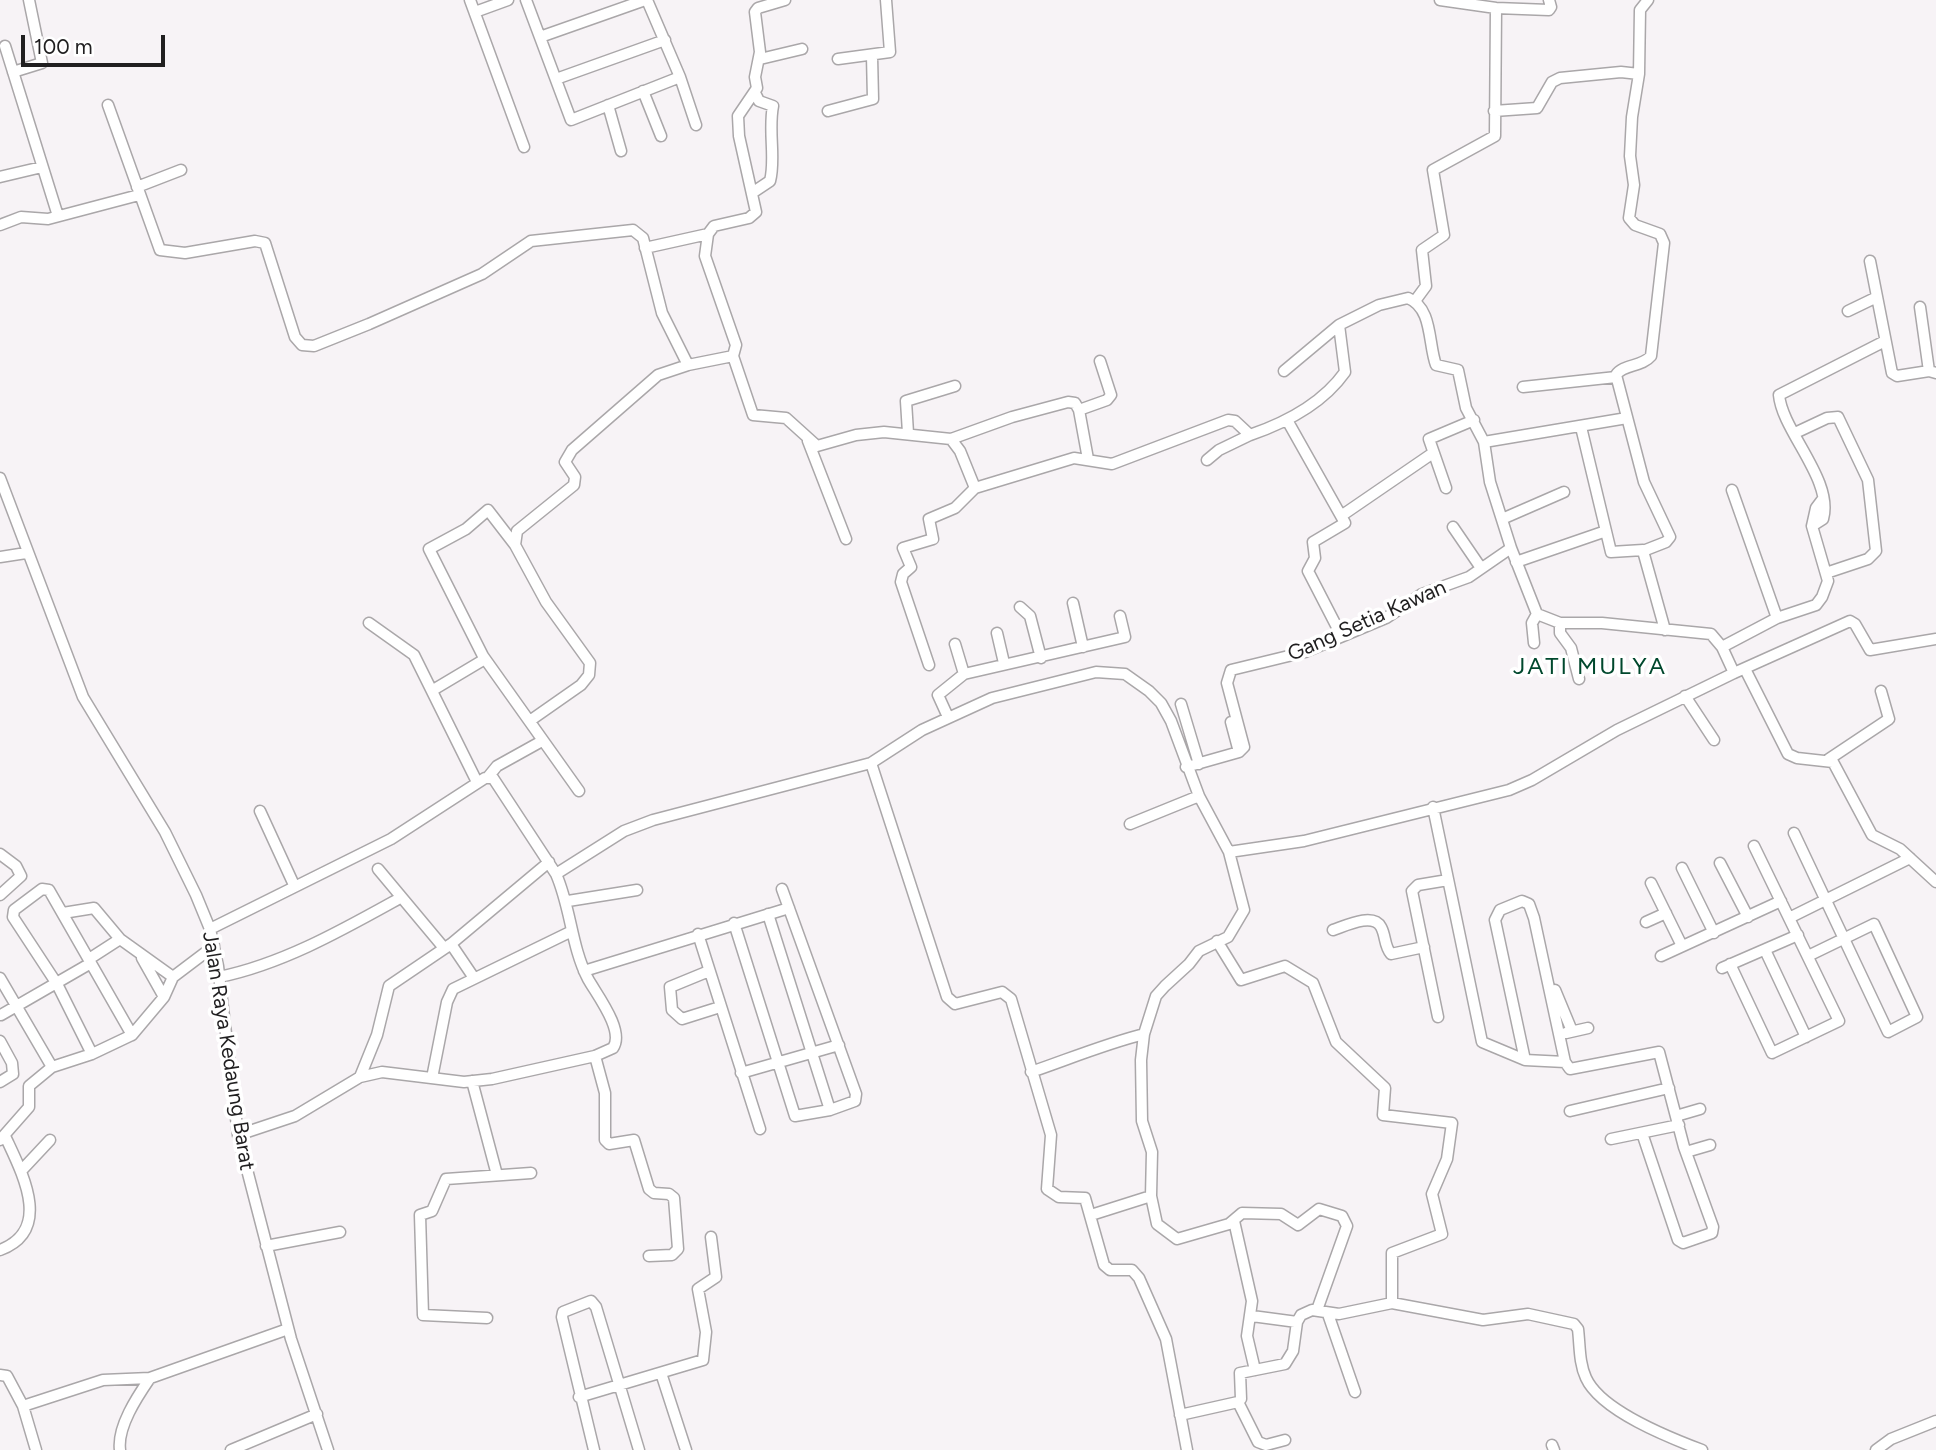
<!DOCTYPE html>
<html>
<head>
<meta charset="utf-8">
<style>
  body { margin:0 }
  #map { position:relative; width:1936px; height:1450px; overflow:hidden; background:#f7f3f6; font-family:Figtree,sans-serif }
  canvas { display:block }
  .scale { position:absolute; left:21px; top:35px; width:144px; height:32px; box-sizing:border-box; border:4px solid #201f20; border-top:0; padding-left:9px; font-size:21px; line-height:24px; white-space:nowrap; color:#201f20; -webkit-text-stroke:5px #fff; paint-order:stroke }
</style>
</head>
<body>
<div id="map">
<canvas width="1936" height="1450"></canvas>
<div class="scale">100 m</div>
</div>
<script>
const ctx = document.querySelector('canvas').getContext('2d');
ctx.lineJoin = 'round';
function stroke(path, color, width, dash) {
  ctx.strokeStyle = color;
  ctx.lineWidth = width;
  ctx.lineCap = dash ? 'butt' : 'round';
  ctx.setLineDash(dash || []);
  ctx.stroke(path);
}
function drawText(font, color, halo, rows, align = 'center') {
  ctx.font = font + ' Figtree,sans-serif';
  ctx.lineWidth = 7;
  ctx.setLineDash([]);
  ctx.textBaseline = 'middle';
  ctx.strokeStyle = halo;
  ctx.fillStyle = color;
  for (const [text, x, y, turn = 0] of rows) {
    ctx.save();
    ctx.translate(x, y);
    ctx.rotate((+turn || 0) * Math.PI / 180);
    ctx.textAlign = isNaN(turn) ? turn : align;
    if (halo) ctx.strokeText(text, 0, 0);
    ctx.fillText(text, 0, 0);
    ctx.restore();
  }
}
const minor = new Path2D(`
  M 470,0 L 524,147
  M 526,0 L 571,120 L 680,77 L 647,0
  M 1440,0 L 1496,8 L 1549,10 L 1551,7 L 1549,0
  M 475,12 L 508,0
  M 540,37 L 645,0
  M 5,46 L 58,216
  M 760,59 L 802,49
  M 838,59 L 890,52 L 886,0
  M 13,72 L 42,63 L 29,0
  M 1639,74 L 1640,10 L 1648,0
  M 680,77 L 696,125
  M 556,79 L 665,40
  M 643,91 L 661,136
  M 108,105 L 160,250 L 185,253 L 255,241 L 265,243 L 295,337 L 302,345 L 314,346 L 369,324 L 482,274 L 531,241 L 633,230 L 643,238 L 662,313 L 688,365 L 733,356 L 753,415 L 786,418 L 817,446 L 856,435 L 884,432 L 951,439 L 960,451 L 975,488 L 1074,458 L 1112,464 L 1228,420 L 1235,421 L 1250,435 C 1285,423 1323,403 1345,372 L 1339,325 L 1379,305 L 1408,298 C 1433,308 1428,344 1436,365 L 1458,370 L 1466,408 L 1484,442 L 1490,482 L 1511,548 L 1537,614 L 1560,623 L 1602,623 L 1711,634 L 1722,647 L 1734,673 L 1850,621 L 1855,624 L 1870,650 L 1936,639
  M 608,105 L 621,151
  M 828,111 L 873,99 L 872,56
  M 1494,111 L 1537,108 L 1552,82 L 1560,78 L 1621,72 L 1639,74 L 1632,117 L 1630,156 L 1634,185 L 1629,218 L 1635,225 L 1660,234 L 1664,243 L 1651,356 C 1642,367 1623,364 1616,375 L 1644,482 L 1670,537 L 1666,542 L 1643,551 L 1665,630
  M 0,177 L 42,167
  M 137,187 L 181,170
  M 752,193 L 770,181 C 776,159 768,131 773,106 L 759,101 L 755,93
  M 0,225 L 21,217 L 48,219 L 139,195
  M 645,248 L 708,234
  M 1870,261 L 1892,373 L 1897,376 L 1929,371 L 1936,373
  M 1415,301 L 1426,286 L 1422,250 L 1444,235 L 1433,170 L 1495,136 L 1496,8
  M 1920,307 L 1929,371
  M 1848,311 L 1877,297
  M 733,356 L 736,345 L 705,256 L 708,234 L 714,226 L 749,218 L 756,212 L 739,136 L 738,116 L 757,88 L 755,77 L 760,52 L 755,12 L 758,8 L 785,0
  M 1284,371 L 1339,325
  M 1523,387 L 1616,377
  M 1287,420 L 1345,523 L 1313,542 L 1315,558 L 1308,571 L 1341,635
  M 1581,427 L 1611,552 L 1643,550
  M 908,433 L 906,401 L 955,386
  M 1795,433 L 1827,418 L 1838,417 L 1868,480 L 1876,551 L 1868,559 L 1826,573
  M 951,439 L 1012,417 L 1068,402 L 1075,403 L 1079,410
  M 808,441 L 846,539
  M 1484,442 L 1627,418
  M 1088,459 L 1079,410 L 1107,400 L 1111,395 L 1100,361
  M 1207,460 L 1219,450 L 1250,435
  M 0,478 L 83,697 L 165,832 L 196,895 L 210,929 L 218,966 L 238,1135 L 291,1339 L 328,1450
  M 1446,488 L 1429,439 L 1474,420
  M 1732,490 L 1777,618
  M 1341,516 L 1433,453
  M 1502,519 L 1564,492
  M 1812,526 L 1816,508 L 1822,500
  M 1453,527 L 1481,568
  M 515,545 L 517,531 L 574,485 L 575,477 L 565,462 L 572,450 L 658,375 L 688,365
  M 0,557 L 26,553
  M 1516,562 L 1606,531
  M 1073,603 L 1083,647
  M 1020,607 L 1030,616 L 1041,658
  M 369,623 L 414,655 L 477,782
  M 1560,623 L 1560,633 L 1571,648 L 1579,679
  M 997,633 L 1004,663
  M 1534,643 L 1532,623 L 1537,614
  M 955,644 L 964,674
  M 1722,647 L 1777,618 L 1816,605 L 1822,597 L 1828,581 L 1812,526 L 1823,519 C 1834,480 1782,431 1779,395 L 1885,341
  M 929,665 L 901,582 L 903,574 L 911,567 L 903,548 L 933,539 L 929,519 L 955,508 L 975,488
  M 1745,669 L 1788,754 L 1797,758 L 1833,762 L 1872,835 L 1900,849 L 1936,882
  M 433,690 L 485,659
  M 1685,696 L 1714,740
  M 1181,704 L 1199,764
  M 948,717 L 938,695 L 964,674 L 1125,637 L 1120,616
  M 531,720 L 581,685 L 589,675 L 590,663 L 546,602 L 515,545 L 488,510 L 466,529 L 429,549 L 483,656 L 579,791
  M 1231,722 L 1239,752
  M 1829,759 L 1889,719 L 1881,691
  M 871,763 L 922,730 L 992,698 L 1096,672 L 1125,674 L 1149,691 L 1161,703 L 1171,721 L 1199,796 L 1229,852 L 1244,910 L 1228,937 L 1199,951 L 1189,964 L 1165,986 L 1156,996 L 1144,1034 L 1141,1060 L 1142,1121 L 1152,1152 L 1151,1196 L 1157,1224 L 1177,1239 L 1229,1224 L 1242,1213 L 1281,1214 L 1298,1225 L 1319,1209 L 1342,1216 L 1347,1226 L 1317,1310
  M 1186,767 L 1239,752 L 1244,747 L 1227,683 L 1231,670 L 1305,652 L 1386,618 L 1422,594 L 1469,577 L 1511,548
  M 488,777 L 497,766 L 542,741
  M 1433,807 L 1482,1042 L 1525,1060 L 1565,1062 L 1570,1069 L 1659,1052 L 1684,1147 L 1713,1227 L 1712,1233 L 1683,1243 L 1678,1240 L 1642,1133
  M 260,811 L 294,885
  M 1130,824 L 1199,796
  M 1794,833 C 1825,899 1857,966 1888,1032 L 1917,1017 L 1874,924 L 1808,956
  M 1229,852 L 1304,841 L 1509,790 L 1532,780 L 1617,730 L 1734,673
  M 0,854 L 16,866 L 21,876 L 0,895
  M 1720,863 L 1748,917
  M 1682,868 L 1714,933
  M 378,869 L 444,948
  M 1651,883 L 1682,946
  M 568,901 L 637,890
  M 63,913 L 94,908 L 120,939 L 173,977
  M 768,914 L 830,1110
  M 1789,918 L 1910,858
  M 1646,922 L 1666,913
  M 734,923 L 795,1116 L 830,1110 L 855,1101 L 856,1094 L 782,889
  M 210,929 L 391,839 L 485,778 L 493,778 L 556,874
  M 1333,930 C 1345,926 1373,912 1381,927 C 1386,936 1384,946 1391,954 L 1424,947
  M 698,934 L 760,1129
  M 1217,941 L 1241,980 L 1285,966 L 1313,983 L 1336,1042 L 1385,1088 L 1383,1115 L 1452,1123 L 1447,1159 L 1432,1194 L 1442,1234 L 1392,1253 L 1392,1303
  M 451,944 L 474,978
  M 1765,950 L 1806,1037
  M 1661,956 L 1781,901
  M 142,958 L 164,997
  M 89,959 L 120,939
  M 1730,964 L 1772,1053 L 1839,1021 L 1754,846
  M 1722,968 L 1798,935
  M 584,971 L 789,908
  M 709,971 L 670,987 L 672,1010 L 682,1019 L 720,1007
  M 219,977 C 283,964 344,929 400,898
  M 0,978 L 52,1067
  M 1555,990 L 1572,1031
  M 1,1015 L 91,963
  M 1438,1017 L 1412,891 L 1418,885 L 1448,880
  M 1566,1033 L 1588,1028
  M 0,1041 L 12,1063 L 13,1074 L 0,1082
  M 92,1054 L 57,984 L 13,917 L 14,910 L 42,889 L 49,890 L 132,1035
  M 595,1056 L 605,1093 L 605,1140 L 609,1144 L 634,1140 L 649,1189 L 654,1193 L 669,1194 L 674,1198 L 678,1249 L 672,1255 L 649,1256
  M 1525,1060 L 1495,920 L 1500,910 L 1522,901 L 1529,904 L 1534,918 L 1565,1062
  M 1031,1072 C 1069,1059 1105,1044 1144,1034
  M 741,1073 L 839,1045
  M 360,1077 L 377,1035 L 389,986 L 451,944 L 549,862
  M 432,1078 L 447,1002 L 453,989 L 572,931
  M 472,1081 L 497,1175
  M 1570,1111 L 1669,1088
  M 1676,1116 L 1700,1109
  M 238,1135 L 295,1116 L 360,1077 L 382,1072 L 464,1082 L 492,1079 L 595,1056 L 613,1048 C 625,1031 597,995 588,979 C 571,946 571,908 556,874 L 624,831 L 653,820 L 871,763 L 947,997 L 955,1004 L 1002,992 L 1011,999 L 1051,1135 L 1047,1189 L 1059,1197 L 1085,1198 L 1104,1265 L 1110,1270 L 1132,1270 L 1139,1278 L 1166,1339 L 1187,1450
  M 1611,1139 L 1679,1125
  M 0,1140 L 29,1107 L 29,1086 L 52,1067 L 92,1054 L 132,1035 L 164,997 L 173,977 L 214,946
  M 1686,1152 L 1710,1145
  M 21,1171 L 50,1140
  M 1091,1215 L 1151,1196
  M 1234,1221 L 1252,1301 L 1247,1336 L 1255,1370
  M 266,1246 L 340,1232
  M 0,1250 C 54,1230 21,1171 5,1136
  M 1328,1314 L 1355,1392
  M 1252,1316 L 1297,1322
  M 487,1318 L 423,1315 L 420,1215 L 432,1211 L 446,1179 L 531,1173
  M 661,1373 L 686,1450
  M 0,1375 L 7,1376 L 23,1406 L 36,1450
  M 579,1397 L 703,1360 L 706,1332 L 698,1289 L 716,1277 L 711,1237
  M 1238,1402 L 1258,1442 L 1266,1445 L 1285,1440
  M 23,1406 L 103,1380 L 150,1378 L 288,1329
  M 1180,1415 L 1238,1402 L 1241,1399 L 1240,1373 L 1285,1364 L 1293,1351 L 1297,1322 L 1301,1315 L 1312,1310 L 1339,1314 L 1392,1303 L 1483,1320 L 1528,1314 L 1574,1324 L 1578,1329 C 1580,1346 1579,1363 1586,1378 C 1601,1411 1670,1438 1702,1450
  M 1552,1445 L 1554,1450
  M 120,1450 C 117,1427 137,1397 150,1378
  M 231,1450 L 317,1414
  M 594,1450 L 562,1317 L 563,1312 L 591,1301 L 596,1307 L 639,1450
  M 1876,1450 L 1891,1439 L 1936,1421`);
stroke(minor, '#aaa7a9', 13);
stroke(minor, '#fff', 10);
drawText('21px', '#201f20', '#fff', [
  ["Gang Setia Kawan",1367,621,-24],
  ["Jalan Raya Kedaung Barat",228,1051,81]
]);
ctx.letterSpacing = '2px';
drawText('24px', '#00482d', '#fff', [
  ["JATI MULYA",1590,667]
]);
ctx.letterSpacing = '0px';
</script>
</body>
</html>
